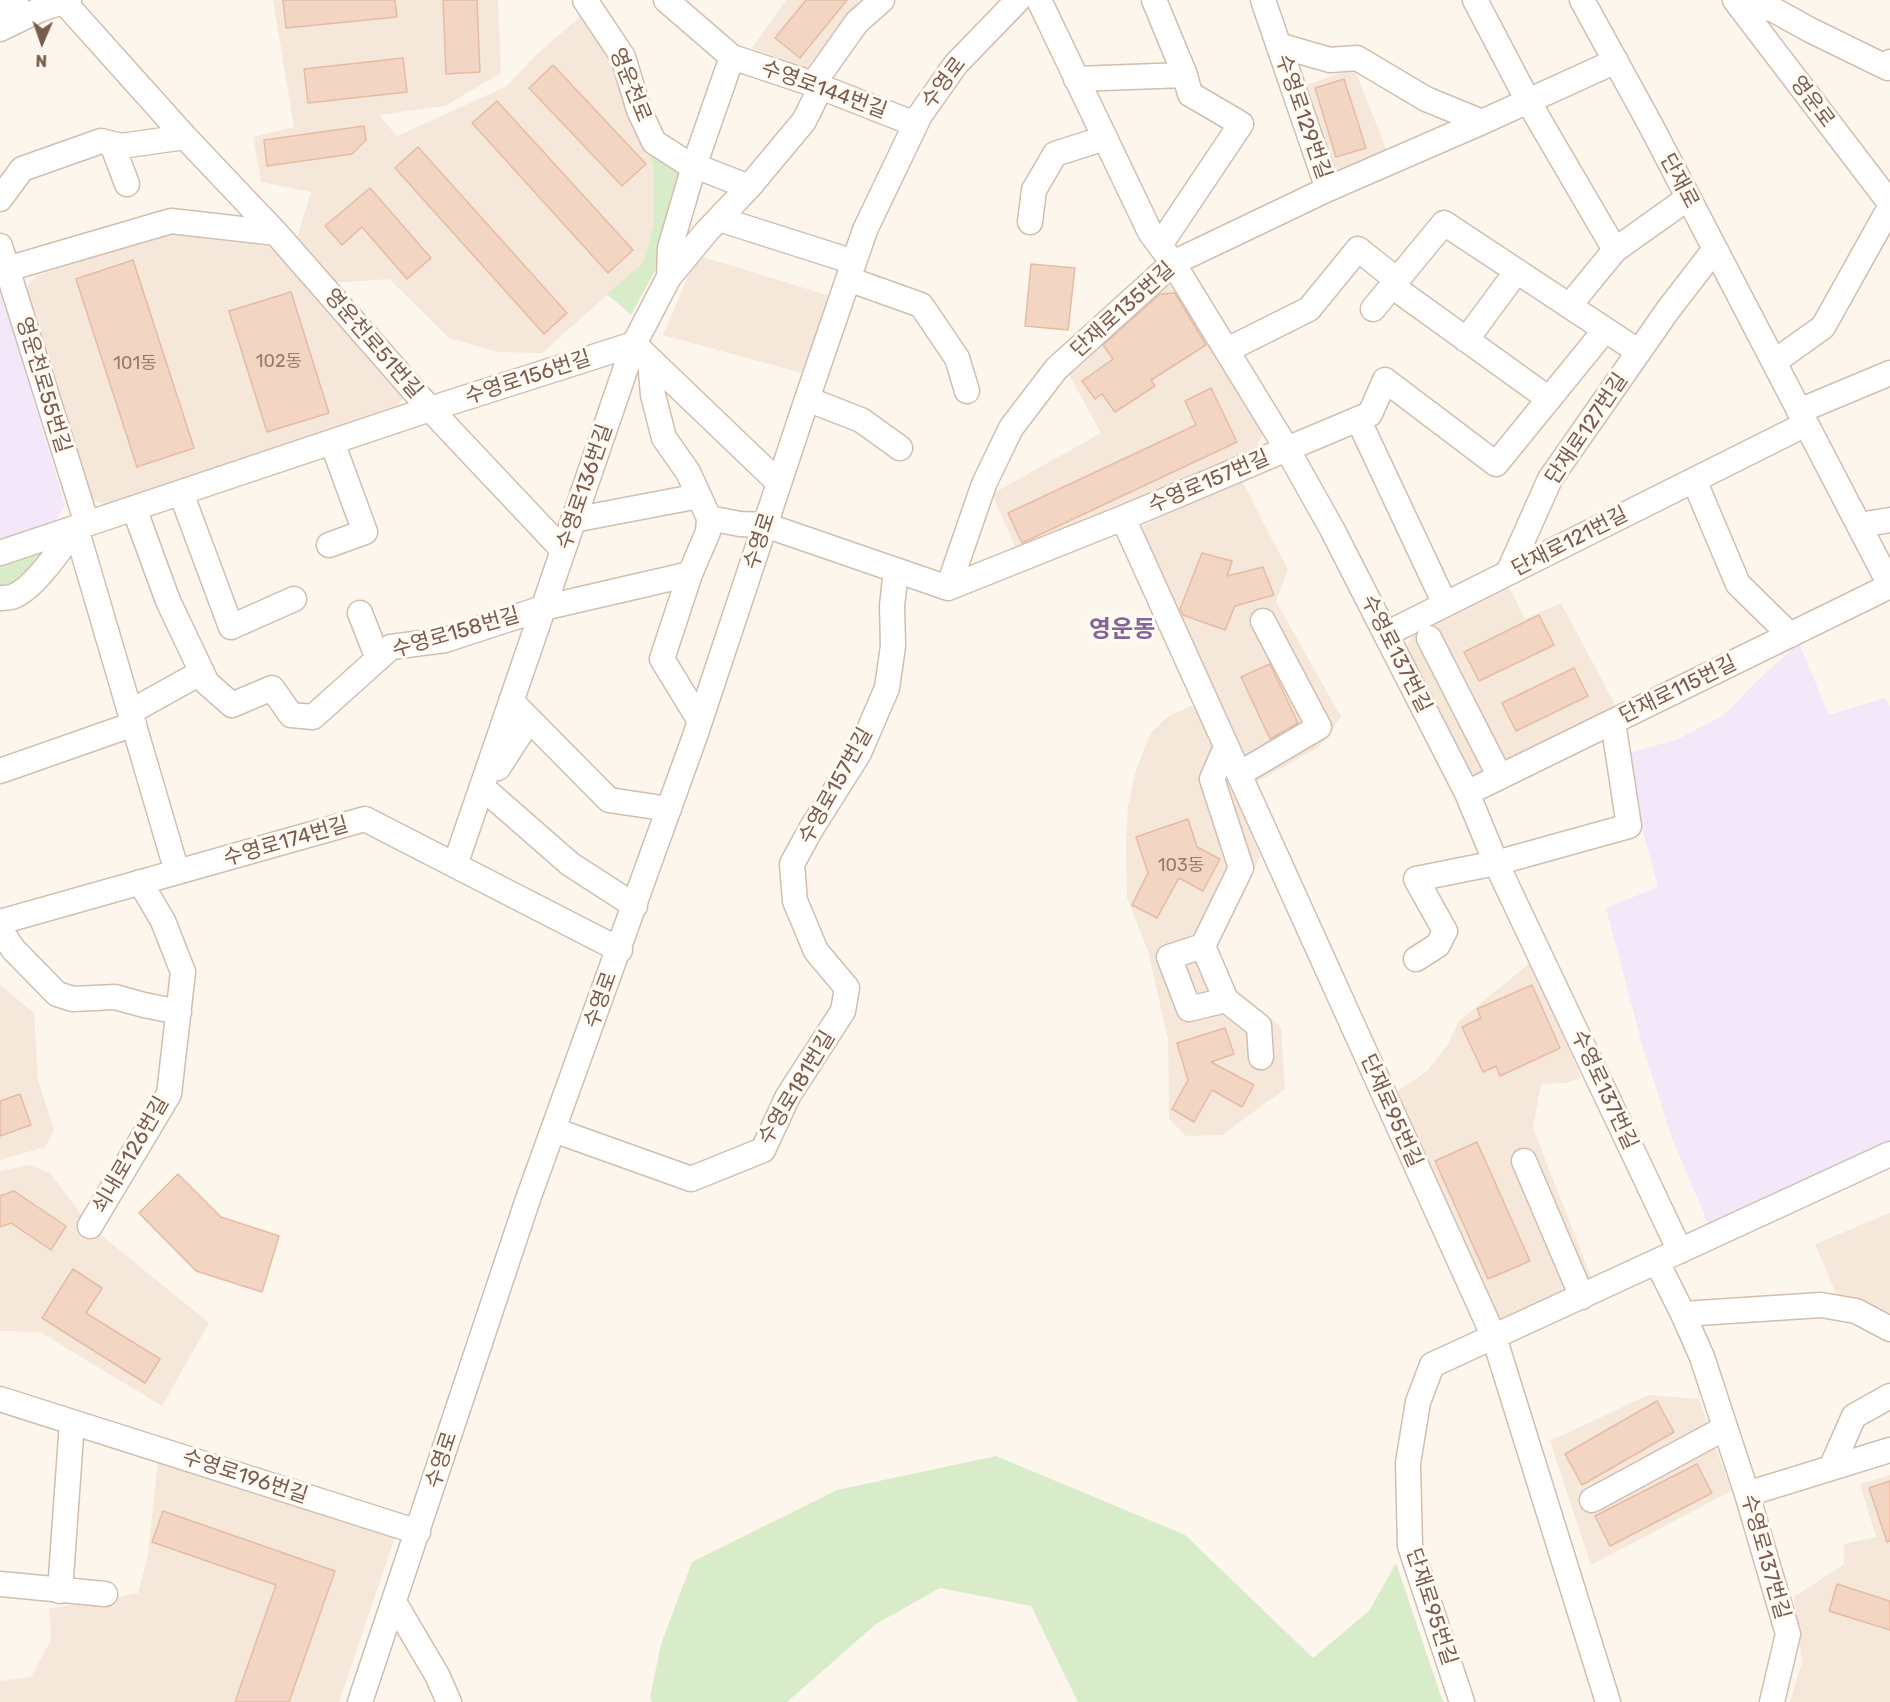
<!DOCTYPE html>
<html>
<head>
<meta charset="utf-8">
<style>
  body { margin:0 }
  #map { position:relative; width:1890px; height:1702px; overflow:hidden; background:#fdf6ec; font-family:Rubik,sans-serif }
  canvas { display:block }
  .north { position:absolute; left:12px; top:12px; width:60px; height:60px; -webkit-text-stroke:4px #fffaf3; paint-order:stroke; rotate:182deg; font-size:16px; font-weight:700; line-height:24px; text-align:center; color:#7a5c4d }
  .north::after { content:''; display:block; margin:auto; width:21px; height:27px; background:#7a5c4d; clip-path:polygon(50% 0,100% 100%,50% 72%,0 100%) }
</style>
</head>
<body>
<div id="map">
<canvas width="1890" height="1702"></canvas>
<div class="north">N</div>
</div>
<script>
const ctx = document.querySelector('canvas').getContext('2d');
ctx.lineJoin = 'round';
function fill(path, color) {
  ctx.fillStyle = color;
  ctx.fill(path, 'evenodd');
}
function stroke(path, color, width, dash) {
  ctx.strokeStyle = color;
  ctx.lineWidth = width;
  ctx.lineCap = dash ? 'butt' : 'round';
  ctx.setLineDash(dash || []);
  ctx.stroke(path);
}
function drawText(font, color, halo, rows, align = 'center') {
  ctx.font = font + ' Rubik,"Noto Sans KR",sans-serif';
  ctx.lineWidth = 6;
  ctx.setLineDash([]);
  ctx.textBaseline = 'middle';
  ctx.strokeStyle = halo;
  ctx.fillStyle = color;
  for (const [text, x, y, turn = 0] of rows) {
    ctx.save();
    ctx.translate(x, y);
    ctx.rotate((+turn || 0) * Math.PI / 180);
    ctx.textAlign = isNaN(turn) ? turn : align;
    if (halo) ctx.strokeText(text, 0, 0);
    ctx.fillText(text, 0, 0);
    ctx.restore();
  }
}
fill(new Path2D(`
  M 273,0 L 498,0 L 501,73 L 445,106 L 379,115 L 397,136 L 507,86 L 537,54 L 581,16 L 612,57 L 654,167 L 654,224 L 643,263 L 542,353 L 498,352 L 449,338 L 389,279 L 333,283 L 297,238 L 311,192 L 261,182 L 253,137 L 294,127 Z
  M 786,0 L 864,0 L 858,3 L 806,69 L 752,48 Z
  M 1354,68 L 1387,151 L 1336,174 L 1301,87 Z
  M 165,234 L 272,247 L 361,336 L 404,396 L 395,411 L 111,506 L 89,499 L 21,294 L 36,276 Z
  M 697,255 L 830,296 L 802,373 L 663,335 Z
  M 1158,286 L 1181,286 L 1265,429 L 1257,446 L 1017,551 L 992,494 L 1101,433 L 1068,373 Z
  M 1240,477 L 1288,570 L 1276,601 L 1341,717 L 1319,747 L 1257,782 L 1139,528 Z
  M 1507,583 L 1525,619 L 1561,603 L 1619,712 L 1486,778 L 1469,772 L 1406,649 L 1412,633 Z
  M 1193,705 L 1226,771 L 1260,856 L 1244,894 L 1220,929 L 1215,956 L 1232,985 L 1281,1027 L 1285,1089 L 1222,1135 L 1186,1136 L 1169,1119 L 1168,1039 L 1148,951 L 1127,898 L 1126,843 L 1128,806 L 1136,770 L 1150,734 L 1167,717 Z
  M 1531,962 L 1581,1077 L 1565,1083 L 1541,1084 L 1533,1128 L 1594,1284 L 1501,1326 L 1395,1093 L 1427,1071 L 1448,1044 L 1458,1022 Z
  M 0,985 L 34,1013 L 38,1080 L 54,1130 L 45,1147 L 0,1160 Z
  M 29,1165 L 50,1173 L 90,1226 L 209,1323 L 162,1406 L 40,1332 L 0,1331 L 0,1171 Z
  M 1890,1213 L 1890,1323 L 1839,1301 L 1815,1244 Z
  M 1648,1395 L 1699,1399 L 1731,1491 L 1591,1565 L 1550,1441 Z
  M 158,1459 L 395,1537 L 339,1702 L 0,1702 L 0,1681 L 31,1677 L 51,1640 L 49,1609 L 138,1593 L 148,1555 Z
  M 1890,1475 L 1890,1702 L 1790,1702 L 1802,1662 L 1794,1597 L 1844,1564 L 1844,1544 L 1876,1537 L 1860,1484 Z`), '#f5e8da');
fill(new Path2D(`
  M 0,287 L 65,505 L 54,523 L 0,541 Z
  M 1799,643 L 1829,715 L 1885,698 L 1890,706 L 1890,1147 L 1709,1226 L 1672,1138 L 1643,1048 L 1606,908 L 1658,887 L 1622,755 L 1678,739 L 1724,715 L 1758,680 Z`), '#f3e8fa');
fill(new Path2D(`
  M 648,152 L 683,176 L 656,269 L 631,315 L 607,294 L 643,263 L 654,224 L 654,167 Z
  M 51,548 L 41,565 L 0,592 L 0,565 Z
  M 996,1456 L 1185,1535 L 1313,1658 L 1369,1611 L 1396,1563 L 1443,1702 L 1078,1702 L 1031,1606 L 940,1588 L 876,1624 L 787,1702 L 652,1702 L 650,1697 L 661,1644 L 692,1562 L 837,1490 Z`), '#d8ecc9');
const building = new Path2D(`
  M 283,0 L 395,0 L 397,17 L 286,28 Z
  M 443,0 L 477,0 L 480,72 L 446,74 Z
  M 806,0 L 847,0 L 800,58 L 775,38 Z
  M 403,58 L 407,92 L 308,103 L 304,69 Z
  M 553,65 L 646,164 L 622,186 L 529,88 Z
  M 1344,79 L 1366,148 L 1336,157 L 1315,88 Z
  M 497,101 L 633,250 L 608,273 L 472,123 Z
  M 364,126 L 366,140 L 352,154 L 267,166 L 264,140 Z
  M 418,147 L 567,313 L 544,334 L 395,168 Z
  M 370,188 L 431,258 L 407,279 L 362,227 L 342,245 L 325,226 Z
  M 133,260 L 194,448 L 137,467 L 76,279 Z
  M 1031,264 L 1075,268 L 1068,330 L 1025,326 Z
  M 291,292 L 329,413 L 267,432 L 229,311 Z
  M 1175,293 L 1206,345 L 1151,380 L 1155,386 L 1115,412 L 1102,394 L 1095,399 L 1082,381 L 1113,359 L 1103,345 L 1160,294 Z
  M 1211,388 L 1237,442 L 1022,543 L 1008,513 L 1196,425 L 1185,401 Z
  M 1202,553 L 1232,561 L 1227,576 L 1263,567 L 1274,595 L 1235,606 L 1225,630 L 1183,615 L 1180,609 Z
  M 1539,615 L 1554,645 L 1479,681 L 1464,652 Z
  M 1270,664 L 1298,723 L 1270,739 L 1241,677 Z
  M 1574,668 L 1588,696 L 1516,731 L 1502,703 Z
  M 1188,819 L 1197,847 L 1220,859 L 1203,891 L 1179,878 L 1157,918 L 1132,905 L 1148,873 L 1136,837 Z
  M 1532,985 L 1560,1048 L 1500,1076 L 1496,1066 L 1483,1072 L 1462,1027 L 1481,1018 L 1477,1009 Z
  M 1225,1028 L 1234,1054 L 1211,1062 L 1254,1085 L 1242,1107 L 1212,1090 L 1194,1122 L 1172,1109 L 1188,1080 L 1177,1043 Z
  M 20,1094 L 31,1125 L 0,1136 L 0,1101 Z
  M 1477,1142 L 1530,1261 L 1488,1279 L 1435,1161 Z
  M 178,1174 L 221,1217 L 279,1236 L 262,1292 L 196,1271 L 139,1213 Z
  M 14,1191 L 66,1226 L 51,1250 L 11,1223 L 0,1227 L 0,1196 Z
  M 73,1269 L 102,1288 L 86,1313 L 160,1359 L 145,1383 L 42,1318 Z
  M 1657,1401 L 1674,1432 L 1582,1485 L 1565,1454 Z
  M 1697,1464 L 1712,1493 L 1610,1546 L 1595,1516 Z
  M 1890,1481 L 1890,1541 L 1887,1542 L 1869,1488 Z
  M 163,1511 L 335,1571 L 289,1702 L 235,1702 L 276,1585 L 152,1542 Z
  M 1837,1584 L 1890,1601 L 1890,1630 L 1829,1611 Z`);
fill(building, '#f3d5c3');
stroke(building, '#e6bba3', 1.5);
const minor = new Path2D(`
  M 585,0 L 623,57 L 639,110 L 654,142 L 685,162 L 749,187
  M 666,0 L 732,57 L 813,84 L 915,124
  M 1039,0 L 1150,232 L 1173,263 L 1287,449 L 1332,529 L 1467,793 L 1496,863 L 1680,1251
  M 1154,0 L 1185,75 L 1190,94 L 1241,124 L 1160,245
  M 1263,0 L 1328,189
  M 1475,0 L 1528,101 L 1615,250
  M 1582,0 L 1650,124 L 1890,585
  M 1735,0 L 1890,203
  M 1735,0 L 1774,10 L 1810,30 L 1888,68 L 1890,62
  M 64,2 L 185,137 L 276,233 L 430,409 L 563,550
  M 0,8 L 16,0
  M 0,29 L 41,9 L 69,0
  M 1278,45 L 1330,60 L 1357,58 L 1426,99 L 1482,122
  M 1076,79 L 1185,75
  M 813,84 L 857,22 L 882,0
  M 112,144 L 127,184
  M 0,199 L 22,169 L 101,141 L 121,146 L 185,137
  M 719,219 L 854,262
  M 1030,222 L 1034,190 L 1055,154 L 1105,138
  M 0,246 L 87,524
  M 7,269 L 171,221 L 276,233
  M 669,277 L 670,248 L 694,166 L 732,57
  M 848,279 L 921,305 L 957,358 L 967,391
  M 1392,286 L 1549,399
  M 1569,306 L 1615,250 L 1688,198
  M 1373,309 L 1444,223 L 1639,352
  M 1466,340 L 1517,271
  M 1227,350 L 1309,309 L 1358,249 L 1397,280
  M 1774,362 L 1823,327 L 1890,207
  M 807,399 L 861,420 L 900,448
  M 1799,411 L 1890,373
  M 1358,419 L 1445,604
  M 1694,480 L 1738,584 L 1790,635
  M 181,493 L 231,627 L 294,599
  M 134,508 L 168,601 L 207,683 L 232,705 L 272,688 L 291,715 L 313,717 L 391,647 L 445,640 L 543,608 L 690,574 L 708,532 L 709,518 L 688,472 L 664,438 L 653,395 L 650,360
  M 709,518 L 740,524 L 765,525 L 948,588 L 1123,518 L 1370,414 L 1385,380 L 1496,464 L 1605,330
  M 1123,518 L 1494,1337 L 1608,1702
  M 573,520 L 699,496
  M 1859,525 L 1890,520
  M 76,528 L 177,872
  M 329,545 L 365,532 L 332,442
  M 0,553 L 430,409 L 634,344 L 779,483
  M 1508,573 L 1550,479 L 1668,310 L 1715,249
  M 690,574 L 662,659 L 700,721
  M 948,588 L 984,484 L 1011,428 L 1056,369 L 1173,263 L 1328,189 L 1482,122 L 1616,61
  M 0,598 C 4,598 10,598 14,596 C 35,588 63,545 76,528
  M 360,613 L 378,659
  M 1386,634 L 1806,424
  M 1429,638 L 1500,777
  M 511,701 L 609,800 L 669,809
  M 130,712 L 202,672
  M 1226,747 L 1212,779 L 1241,868 L 1203,946 L 1226,1000 L 1259,1026 L 1261,1057
  M 498,768 L 529,720
  M 0,771 L 134,724
  M 1239,774 L 1319,727 L 1263,621
  M 482,787 L 570,864 L 635,906
  M 1467,793 L 1890,586
  M 455,865 L 634,344 L 669,277 L 707,231 L 749,187 L 804,121 L 821,87
  M 0,922 L 365,819 L 620,950
  M 0,929 L 13,949 L 57,994 L 73,999 L 115,997 L 144,1005 L 179,1012
  M 1203,946 L 1169,957 L 1189,1009 L 1226,1000
  M 1416,959 L 1438,945 L 1445,931 L 1416,879 L 1496,863 L 1629,826 L 1613,722
  M 554,1130 L 691,1179 L 763,1150 L 788,1096 L 843,1011 L 847,988 L 816,951 L 795,901 L 792,864 L 811,829 L 859,753 L 887,688 L 893,646 L 892,606 L 896,570
  M 1524,1161 L 1582,1297
  M 90,1226 L 169,1094 L 183,972 L 163,921 L 140,882
  M 1657,1262 L 1683,1314 L 1702,1357 L 1747,1494 L 1788,1634 L 1772,1702
  M 1683,1314 L 1821,1305 L 1856,1311 L 1890,1329
  M 0,1399 L 418,1532
  M 1831,1468 L 1854,1416 L 1890,1396
  M 1747,1494 L 1890,1450
  M 1592,1500 L 1725,1428
  M 0,1584 L 105,1594
  M 60,1591 L 72,1422
  M 394,1602 L 437,1675 L 449,1702
  M 360,1702 L 528,1199 L 695,736 L 807,399 L 865,230 L 920,115 L 956,64 L 1018,0
  M 1462,1702 L 1410,1546 L 1408,1463 L 1418,1402 L 1432,1365 L 1890,1154`);
stroke(minor, '#d1beb0', 27);
stroke(minor, '#fff', 24);
drawText('18px', '#987a6a', null, [
  ["102동",279,362],
  ["101동",135,364],
  ["103동",1181,866]
]);
drawText('21px', '#7a5c4d', '#fffaf3', [
  ["수영로",944,83,-53],
  ["영운천로",630,85,68],
  ["수영로144번길",824,90,20],
  ["영운로",1812,102,53],
  ["수영로129번길",1303,117,71],
  ["단재로",1679,181,62],
  ["단재로135번길",1123,310,-42],
  ["영운천로51번길",373,344,49],
  ["수영로156번길",528,378,-18],
  ["영운천로55번길",43,385,73],
  ["단재로127번길",1587,429,-56],
  ["수영로157번길",1209,482,-23],
  ["수영로136번길",585,487,-71],
  ["수영로",760,541,-72],
  ["단재로121번길",1570,542,-27],
  ["수영로158번길",456,633,-16],
  ["수영로137번길",1396,654,63],
  ["단재로115번길",1678,690,-26],
  ["수영로157번길",836,786,-61],
  ["수영로174번길",286,842,-16],
  ["수영로",601,1000,-70],
  ["수영로181번길",797,1088,-59],
  ["수영로137번길",1604,1090,65],
  ["단재로95번길",1391,1111,66],
  ["쇠내로126번길",131,1155,-60],
  ["수영로",442,1460,-72],
  ["수영로196번길",245,1477,18],
  ["수영로137번길",1765,1557,74],
  ["단재로95번길",1431,1607,72]
]);
drawText('bold 24px', '#846695', '#fffaf3', [
  ["영운동",1122,630]
]);
</script>
</body>
</html>
